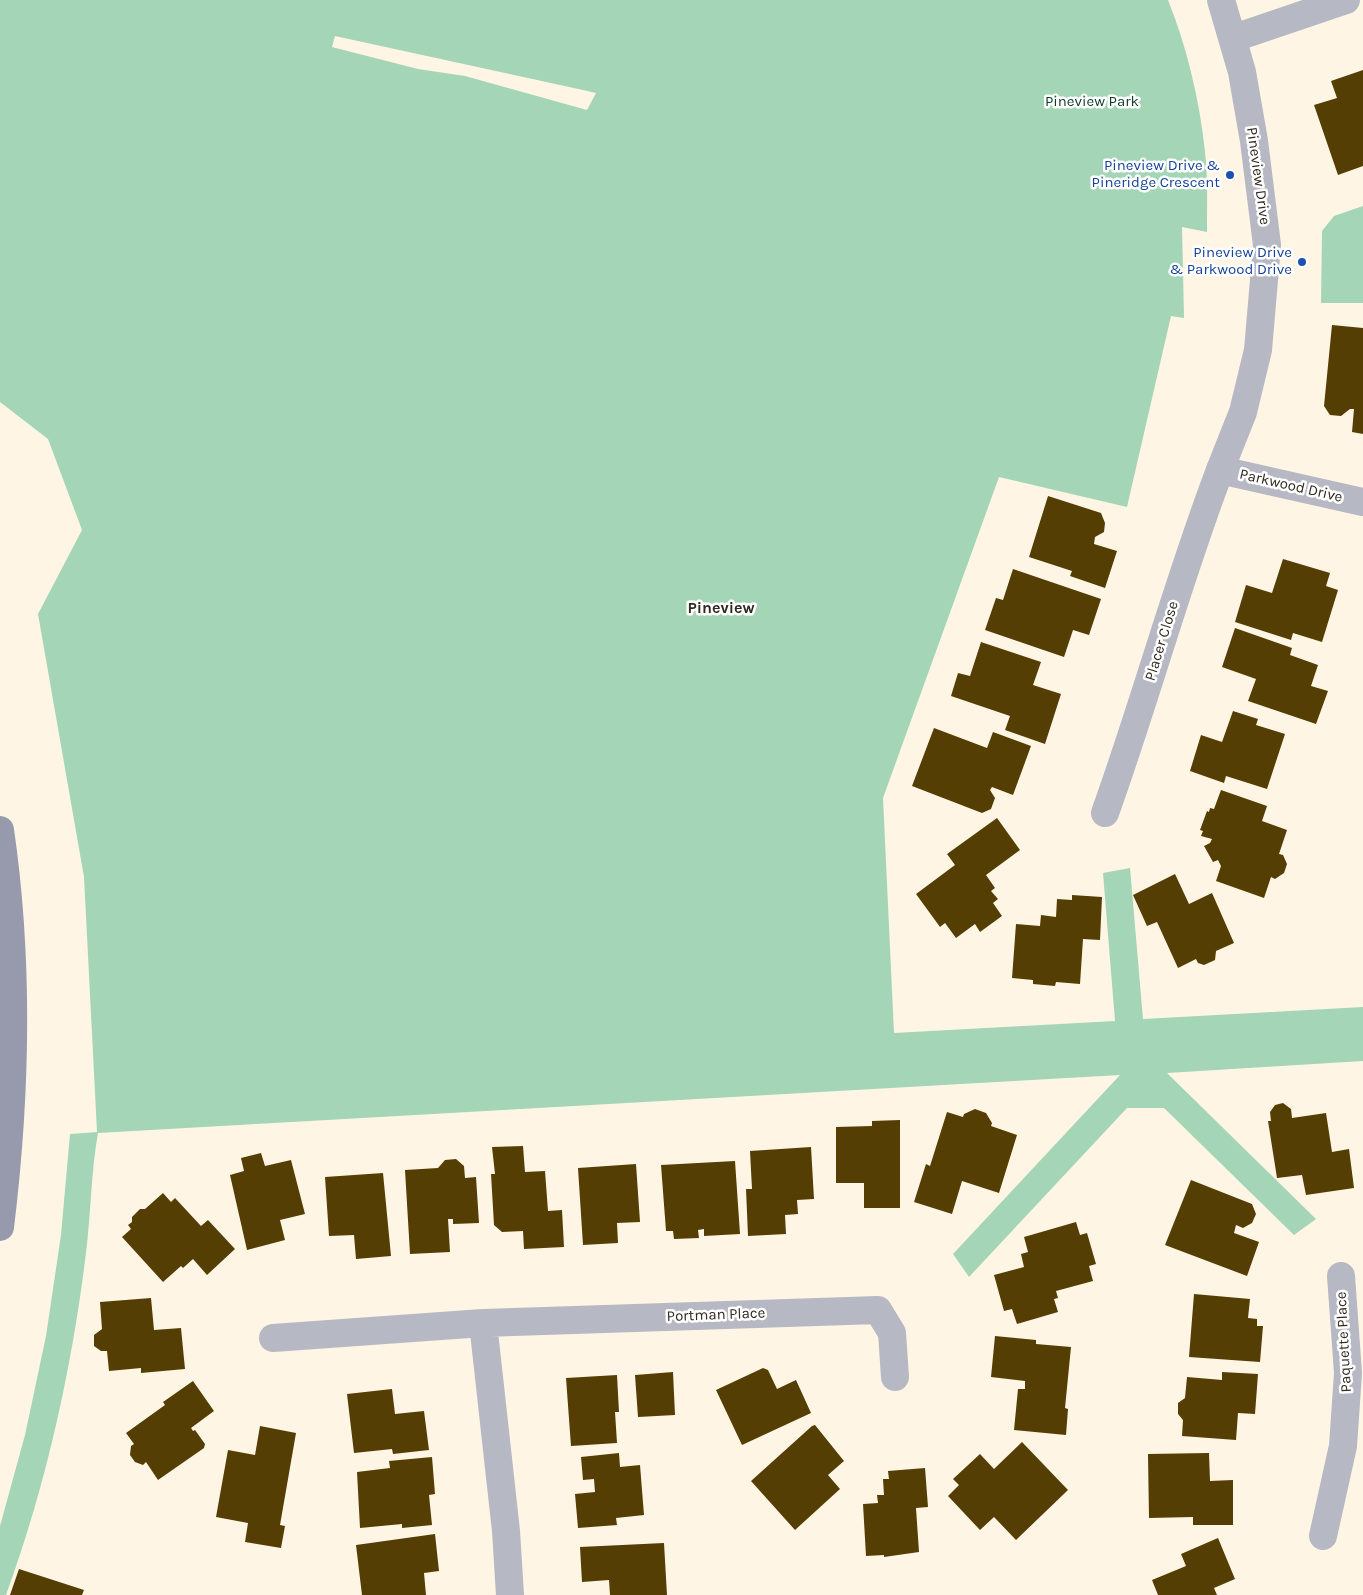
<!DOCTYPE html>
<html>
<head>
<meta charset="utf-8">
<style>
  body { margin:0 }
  canvas { display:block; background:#fef5e4 }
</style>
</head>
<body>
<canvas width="1363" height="1595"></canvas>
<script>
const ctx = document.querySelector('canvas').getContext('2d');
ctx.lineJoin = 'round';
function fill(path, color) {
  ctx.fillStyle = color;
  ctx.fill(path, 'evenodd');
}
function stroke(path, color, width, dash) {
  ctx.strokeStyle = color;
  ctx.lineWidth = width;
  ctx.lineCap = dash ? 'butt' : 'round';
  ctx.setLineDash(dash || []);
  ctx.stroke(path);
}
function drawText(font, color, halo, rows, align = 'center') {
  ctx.font = font + ' Karla,sans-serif';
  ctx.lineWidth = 5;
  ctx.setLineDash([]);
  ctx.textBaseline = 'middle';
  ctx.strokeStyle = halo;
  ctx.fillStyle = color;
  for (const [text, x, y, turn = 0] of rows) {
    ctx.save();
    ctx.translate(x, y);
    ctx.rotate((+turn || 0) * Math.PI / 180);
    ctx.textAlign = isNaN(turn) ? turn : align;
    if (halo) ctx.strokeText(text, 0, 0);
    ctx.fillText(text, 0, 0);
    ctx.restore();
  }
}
fill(new Path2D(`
  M 0,0 L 1168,0 C 1187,47 1200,102 1205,152 C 1208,178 1207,206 1207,232 L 1182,227 L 1184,318 L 1171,316 L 1127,507 L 999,477 L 883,798 L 894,1033 L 1115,1021 L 1103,873 L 1130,868 L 1143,1019 L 1363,1007 L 1363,1061 L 1167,1073 L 1316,1219 L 1294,1235 L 1164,1108 L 1127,1108 L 969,1277 L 953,1254 L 1120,1075 L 98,1133 C 91,1172 91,1213 86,1253 C 72,1368 46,1486 6,1595 L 0,1595 L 0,1526 L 25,1435 L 46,1336 L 61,1235 L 70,1134 L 97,1132 L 84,877 L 38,614 L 82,530 L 48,439 L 0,402 ZM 335,36 L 583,90 L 596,93 L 587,110 L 465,76 L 418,69 L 332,47 Z
  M 1363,206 L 1363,303 L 1321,303 L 1322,231 L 1334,216 Z`), '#a5d5b7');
fill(new Path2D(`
  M 1363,70 L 1363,166 L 1338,175 L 1314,105 L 1337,98 L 1331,81 Z
  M 1332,325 L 1363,328 L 1363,434 L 1352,432 L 1354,409 L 1350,409 L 1341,416 L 1330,415 L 1324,406 Z
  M 1048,496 L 1101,513 L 1105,523 L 1104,532 L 1095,537 L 1094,544 L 1117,551 L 1105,588 L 1070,576 L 1072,571 L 1029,557 Z
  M 1283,559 L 1330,573 L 1326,586 L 1338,590 L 1322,642 L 1293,633 L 1291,640 L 1235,622 L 1246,585 L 1272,593 Z
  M 1013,569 L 1101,599 L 1089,635 L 1073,630 L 1064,657 L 985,630 L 996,598 L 1003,600 Z
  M 1235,628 L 1292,648 L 1290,655 L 1318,665 L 1311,686 L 1328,691 L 1316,724 L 1248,701 L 1256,679 L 1222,667 Z
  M 981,642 L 1041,662 L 1033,685 L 1061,694 L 1045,744 L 1005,730 L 1010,716 L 951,696 L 958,673 L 970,676 Z
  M 1233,711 L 1258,719 L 1256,725 L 1285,734 L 1267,789 L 1226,776 L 1224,783 L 1190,771 L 1201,735 L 1222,742 Z
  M 934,728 L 987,748 L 993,732 L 1031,746 L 1013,795 L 992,787 L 990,790 L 995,798 L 991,809 L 982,813 L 912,786 Z
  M 1221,790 L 1267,806 L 1262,821 L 1287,830 L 1279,854 L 1283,855 L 1287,864 L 1284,873 L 1275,879 L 1271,877 L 1264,898 L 1216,881 L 1221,866 L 1218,860 L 1213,862 L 1204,846 L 1210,843 L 1212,839 L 1201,836 L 1203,831 L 1200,830 L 1207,811 L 1209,812 L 1210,808 L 1214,809 Z
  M 997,818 L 1020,850 L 986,875 L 995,888 L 991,891 L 998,899 L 993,903 L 1002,916 L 980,932 L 975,924 L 956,938 L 945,923 L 940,927 L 916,894 L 955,865 L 947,854 Z
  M 1175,874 L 1189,904 L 1212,893 L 1234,943 L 1216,951 L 1215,960 L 1204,965 L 1198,963 L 1196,959 L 1178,968 L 1157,922 L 1147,926 L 1133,895 Z
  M 1072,895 L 1102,897 L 1100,940 L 1083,939 L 1080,984 L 1056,982 L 1055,986 L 1033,984 L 1033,980 L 1012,978 L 1016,924 L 1040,926 L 1041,915 L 1056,917 L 1057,899 L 1072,900 Z
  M 1283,1103 L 1291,1109 L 1292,1118 L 1326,1113 L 1332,1152 L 1349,1149 L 1354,1188 L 1306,1195 L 1302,1175 L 1277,1178 L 1268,1121 L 1271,1121 L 1270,1112 L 1275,1105 Z
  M 975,1109 L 986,1113 L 992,1123 L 991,1126 L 1017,1135 L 999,1193 L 962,1181 L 952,1214 L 914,1202 L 926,1164 L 930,1166 L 947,1112 L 963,1117 L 964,1114 Z
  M 900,1120 L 900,1208 L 864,1208 L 864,1183 L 836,1183 L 836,1127 L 872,1126 L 872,1121 Z
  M 523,1146 L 525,1172 L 545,1171 L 548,1211 L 562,1210 L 564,1247 L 524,1249 L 523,1231 L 502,1232 L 494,1225 L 491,1174 L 495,1174 L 492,1147 Z
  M 811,1147 L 814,1199 L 797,1200 L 798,1214 L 785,1215 L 786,1234 L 748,1236 L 746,1189 L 752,1189 L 750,1151 Z
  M 261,1153 L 265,1166 L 291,1160 L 305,1214 L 280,1220 L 285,1240 L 247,1250 L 230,1175 L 244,1171 L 241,1158 Z
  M 456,1159 L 464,1166 L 465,1178 L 476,1177 L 479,1223 L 453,1224 L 453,1219 L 448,1219 L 450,1252 L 410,1254 L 405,1170 L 438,1168 L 445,1160 Z
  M 735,1161 L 740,1234 L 704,1236 L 704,1229 L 698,1230 L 699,1238 L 674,1239 L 673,1231 L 666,1231 L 661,1165 Z
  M 636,1164 L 640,1222 L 617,1223 L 618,1243 L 583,1245 L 578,1168 Z
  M 383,1173 L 391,1256 L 356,1259 L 354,1235 L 329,1236 L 325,1177 Z
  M 1191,1180 L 1252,1204 L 1256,1214 L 1252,1223 L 1243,1228 L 1236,1225 L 1234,1233 L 1259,1242 L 1247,1276 L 1165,1245 Z
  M 163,1193 L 171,1202 L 175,1198 L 201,1226 L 208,1220 L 235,1249 L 207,1275 L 193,1259 L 183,1268 L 181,1266 L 163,1282 L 122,1237 L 131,1229 L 128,1225 L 132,1222 L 132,1217 L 140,1209 L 145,1209 Z
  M 1076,1222 L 1080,1235 L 1087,1233 L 1096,1264 L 1089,1266 L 1093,1281 L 1056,1291 L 1058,1298 L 1054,1299 L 1058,1312 L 1017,1324 L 1012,1309 L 1004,1311 L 994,1275 L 1024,1267 L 1021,1254 L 1028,1252 L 1024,1237 Z
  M 1194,1294 L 1250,1299 L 1248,1318 L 1257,1319 L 1257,1326 L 1263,1326 L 1260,1362 L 1189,1357 Z
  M 151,1298 L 154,1330 L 181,1328 L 185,1369 L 141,1373 L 141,1368 L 109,1371 L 107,1351 L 101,1351 L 94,1346 L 94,1335 L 102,1329 L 100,1302 Z
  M 995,1336 L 1036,1340 L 1036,1344 L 1071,1347 L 1065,1408 L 1068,1409 L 1066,1435 L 1014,1430 L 1018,1389 L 1025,1389 L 1025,1381 L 991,1377 Z
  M 763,1368 L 768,1370 L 777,1389 L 796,1380 L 811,1413 L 742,1445 L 716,1390 Z
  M 673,1372 L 675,1415 L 638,1417 L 635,1375 Z
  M 1222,1372 L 1258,1374 L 1255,1414 L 1238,1413 L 1236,1440 L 1182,1436 L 1183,1420 L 1178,1414 L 1178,1403 L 1185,1398 L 1187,1377 L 1222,1380 Z
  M 617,1375 L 619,1412 L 615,1412 L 617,1443 L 571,1446 L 566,1378 Z
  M 193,1381 L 214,1411 L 191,1428 L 193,1431 L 195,1430 L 205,1444 L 204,1448 L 158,1480 L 146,1462 L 143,1465 L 135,1462 L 130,1455 L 131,1446 L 134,1444 L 126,1433 L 165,1405 L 163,1402 Z
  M 392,1389 L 395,1414 L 424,1411 L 429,1450 L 393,1454 L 392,1449 L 354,1453 L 347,1394 Z
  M 815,1425 L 844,1461 L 828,1475 L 840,1489 L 795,1530 L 751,1481 L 812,1426 Z
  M 260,1426 L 296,1433 L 280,1525 L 285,1526 L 281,1548 L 245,1542 L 248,1523 L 216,1517 L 228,1450 L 255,1455 Z
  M 1022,1442 L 1068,1490 L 1016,1540 L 994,1517 L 980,1530 L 948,1496 L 959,1485 L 953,1479 L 980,1454 L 994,1469 Z
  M 619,1453 L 620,1467 L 640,1465 L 644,1515 L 616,1518 L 617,1525 L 578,1528 L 575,1494 L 595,1492 L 594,1479 L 583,1480 L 581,1457 Z
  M 1209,1453 L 1210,1481 L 1233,1480 L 1233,1525 L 1193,1525 L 1193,1517 L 1149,1518 L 1148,1454 Z
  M 432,1457 L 435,1494 L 429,1495 L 432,1525 L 402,1528 L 402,1524 L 360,1528 L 357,1472 L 390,1468 L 389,1461 Z
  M 925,1468 L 928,1507 L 916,1508 L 919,1552 L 884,1557 L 884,1555 L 866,1556 L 863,1504 L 878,1503 L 877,1495 L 884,1495 L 883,1479 L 889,1479 L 888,1471 Z
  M 435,1534 L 439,1571 L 424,1573 L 426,1595 L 362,1595 L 356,1545 Z
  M 1218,1538 L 1235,1579 L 1214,1588 L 1217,1595 L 1158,1595 L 1152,1580 L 1186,1566 L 1181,1554 Z
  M 664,1543 L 667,1595 L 610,1595 L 609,1580 L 582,1582 L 580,1547 Z
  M 19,1569 L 84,1590 L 82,1595 L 10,1595 Z`), '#553e03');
stroke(new Path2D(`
  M 1234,38 L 1346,0
  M 1105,813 C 1146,699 1177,583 1220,470
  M 483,1323 L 506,1531 L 510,1595
  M 273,1338 L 483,1323 L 878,1310 L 892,1333 L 895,1377
  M 1323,1536 L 1343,1446 L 1348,1373 L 1341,1276`), '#b6b8c4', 28);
stroke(new Path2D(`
  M 1221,0 L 1242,72 L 1254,141 L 1267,245 L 1258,350 L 1243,412 L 1220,470 L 1363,502`), '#b6b8c4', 28);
stroke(new Path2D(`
  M 0,830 C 19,961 16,1096 0,1227`), '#9799ac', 28);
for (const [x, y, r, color] of [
  [1230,175,5,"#1a4fb4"],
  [1302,262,5,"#1a4fb4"]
]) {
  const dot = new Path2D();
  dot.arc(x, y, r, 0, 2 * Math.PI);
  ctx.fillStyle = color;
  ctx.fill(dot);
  stroke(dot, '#fff', 2);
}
drawText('15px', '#0d3b24', '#fff', [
  ["Pineview Park",1092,102]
]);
drawText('15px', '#164399', '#fff', [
  ["Pineview Drive &",1220,166],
  ["Pineridge Crescent",1220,183],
  ["Pineview Drive",1292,253],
  ["& Parkwood Drive",1292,270]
], 'right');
drawText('15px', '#2f291f', '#fff', [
  ["Pineview Drive",1258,176,82],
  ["Parkwood Drive",1291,486,13],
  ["Placer Close",1162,641,-73],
  ["Portman Place",716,1315,-2],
  ["Paquette Place",1344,1342,-93]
]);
drawText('bold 16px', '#2f291f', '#fff', [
  ["Pineview",721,608]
]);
</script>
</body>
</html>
